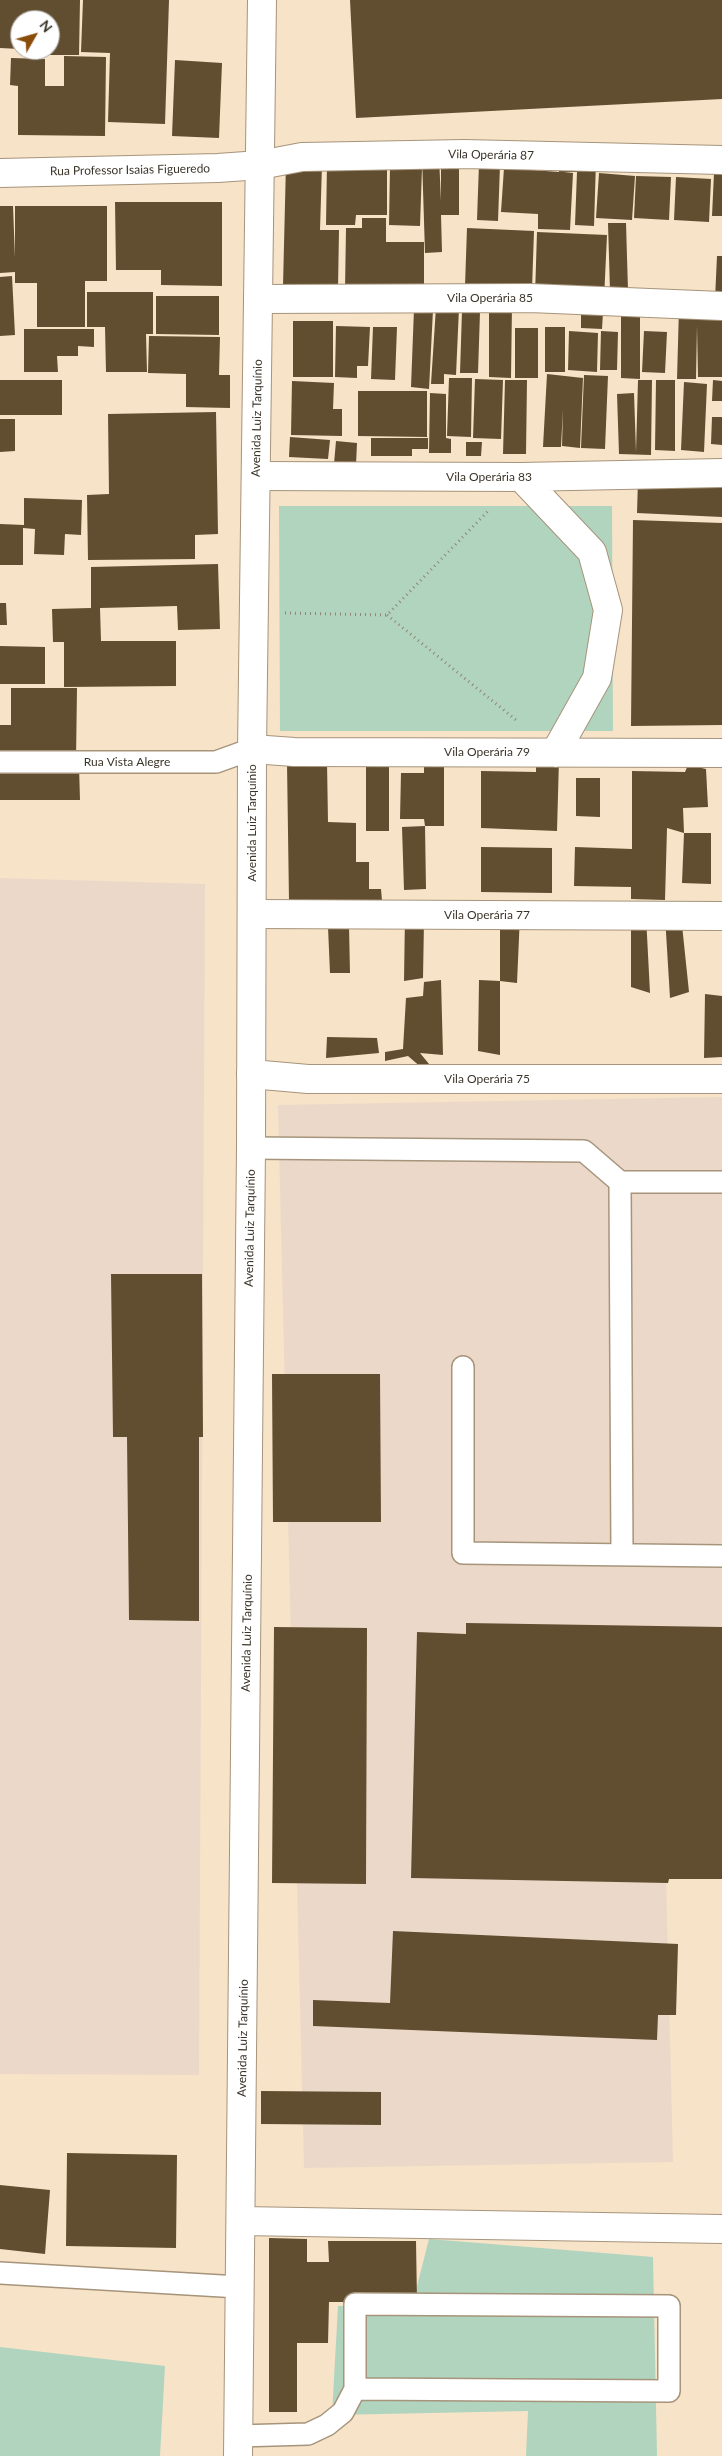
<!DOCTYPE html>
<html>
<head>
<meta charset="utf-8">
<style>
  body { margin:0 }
  #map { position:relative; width:722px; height:2456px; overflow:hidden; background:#f6e3c8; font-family:Lato,sans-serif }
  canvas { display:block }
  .north { position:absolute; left:10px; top:10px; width:50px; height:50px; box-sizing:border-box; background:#fff; border:1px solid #b1aea9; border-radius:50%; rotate:52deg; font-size:14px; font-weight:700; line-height:20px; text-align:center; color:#3b3429 }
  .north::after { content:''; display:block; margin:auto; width:18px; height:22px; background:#894d09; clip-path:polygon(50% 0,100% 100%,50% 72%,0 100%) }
</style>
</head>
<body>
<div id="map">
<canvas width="722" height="2456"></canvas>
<div class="north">N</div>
</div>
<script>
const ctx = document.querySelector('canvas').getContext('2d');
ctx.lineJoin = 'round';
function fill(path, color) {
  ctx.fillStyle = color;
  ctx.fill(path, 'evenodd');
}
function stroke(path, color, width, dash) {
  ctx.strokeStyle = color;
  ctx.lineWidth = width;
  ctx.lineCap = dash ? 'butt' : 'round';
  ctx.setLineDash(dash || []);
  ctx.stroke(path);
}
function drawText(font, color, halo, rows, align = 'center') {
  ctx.font = font + ' Lato,sans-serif';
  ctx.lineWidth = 5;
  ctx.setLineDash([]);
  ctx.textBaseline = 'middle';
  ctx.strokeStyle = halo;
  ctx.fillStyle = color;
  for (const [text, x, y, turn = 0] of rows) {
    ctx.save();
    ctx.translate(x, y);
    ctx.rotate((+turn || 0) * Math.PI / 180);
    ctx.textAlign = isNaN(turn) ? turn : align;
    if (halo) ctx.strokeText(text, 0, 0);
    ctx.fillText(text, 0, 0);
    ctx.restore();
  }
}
fill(new Path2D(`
  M 0,878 L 205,884 L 199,2075 L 0,2074 Z
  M 722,1097 L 722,1876 L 666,1877 L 673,2162 L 304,2168 L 278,1105 Z`), '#ecd8c9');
fill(new Path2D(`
  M 279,506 L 612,506 L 613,731 L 280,731 Z
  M 429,2239 L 653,2257 L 657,2456 L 526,2456 L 528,2411 L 332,2415 L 338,2306 L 412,2306 Z
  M 0,2347 L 165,2366 L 160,2456 L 0,2456 Z`), '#b1d4be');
fill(new Path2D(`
  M 0,0 L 80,0 L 79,55 L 47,55 L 47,50 L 50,50 L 50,20 L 20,20 L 20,49 L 0,48 Z
  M 83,0 L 169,0 L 165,124 L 108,122 L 110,53 L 81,52 Z
  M 350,0 L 722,0 L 722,99 L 356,118 Z
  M 64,56 L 106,57 L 105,136 L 18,135 L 18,86 L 10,85 L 11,58 L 45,59 L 45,86 L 64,86 Z
  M 175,60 L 222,63 L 219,138 L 172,136 Z
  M 422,157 L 439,157 L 441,201 L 441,158 L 459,158 L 459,215 L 441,215 L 442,252 L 425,253 Z
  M 559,160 L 596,161 L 594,226 L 575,225 L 577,172 L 564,172 L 573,173 L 570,230 L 538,229 L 538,214 L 501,212 L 504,168 L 559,172 Z
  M 286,163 L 322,165 L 320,230 L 339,230 L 338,288 L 283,286 Z
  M 327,164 L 387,164 L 387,215 L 356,215 L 355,225 L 326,225 Z
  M 479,164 L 500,165 L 498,221 L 477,220 Z
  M 390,167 L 422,168 L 420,226 L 389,225 Z
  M 599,173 L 635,176 L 632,220 L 596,218 Z
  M 714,173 L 722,174 L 722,216 L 712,216 Z
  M 636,176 L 671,177 L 669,220 L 634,218 Z
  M 676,177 L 711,179 L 709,222 L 674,220 Z
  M 115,202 L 222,202 L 222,286 L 161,285 L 161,270 L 116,270 Z
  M 0,206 L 13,206 L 15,258 L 15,206 L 107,206 L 107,281 L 85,281 L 85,327 L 37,327 L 37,283 L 15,283 L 15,272 L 0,273 Z
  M 362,218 L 386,218 L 386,242 L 424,242 L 424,284 L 386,284 L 385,290 L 345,290 L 346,228 L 362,228 Z
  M 608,223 L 626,223 L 628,291 L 610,291 Z
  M 467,228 L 534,231 L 532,289 L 465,286 Z
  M 537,232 L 607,235 L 604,299 L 535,296 Z
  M 717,256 L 722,256 L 722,299 L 715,299 Z
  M 12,276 L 15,335 L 0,336 L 0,277 Z
  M 87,292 L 153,292 L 153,334 L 146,334 L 147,372 L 106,372 L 105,327 L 87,327 Z
  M 156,296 L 219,296 L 219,335 L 156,334 Z
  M 489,305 L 512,305 L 511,378 L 489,377 Z
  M 436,307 L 459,308 L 456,375 L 444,374 L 444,384 L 431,384 Z
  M 679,308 L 722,308 L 722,377 L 698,377 L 697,326 L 696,379 L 677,379 Z
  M 414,309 L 433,310 L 429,389 L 411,387 Z
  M 621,309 L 640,309 L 640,379 L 621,378 Z
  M 462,311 L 480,312 L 478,373 L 460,373 Z
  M 581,312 L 603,312 L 602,329 L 581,328 Z
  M 293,321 L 333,321 L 333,377 L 293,377 Z
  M 336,326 L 370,327 L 368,366 L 357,366 L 357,378 L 335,377 Z
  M 373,327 L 397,327 L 395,380 L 371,379 Z
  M 545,327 L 565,327 L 565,372 L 545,372 Z
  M 515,328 L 538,328 L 538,378 L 515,378 Z
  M 24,329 L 94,329 L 94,347 L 78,346 L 78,356 L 57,356 L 58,372 L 24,372 Z
  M 569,331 L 598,333 L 597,372 L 568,370 Z
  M 601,331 L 618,332 L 617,370 L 600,370 Z
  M 644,331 L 667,332 L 665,373 L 642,372 Z
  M 149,336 L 220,337 L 219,375 L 230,375 L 230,408 L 186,407 L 186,374 L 148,373 Z
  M 547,374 L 583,378 L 580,448 L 562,446 L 563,409 L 561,447 L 543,447 Z
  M 584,375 L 608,376 L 605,449 L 581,448 Z
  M 449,378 L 472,378 L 471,437 L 447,436 Z
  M 475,379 L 503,380 L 501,439 L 473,438 Z
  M 0,380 L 62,380 L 62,415 L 0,415 Z
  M 505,380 L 527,380 L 526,454 L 503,454 Z
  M 638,380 L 652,380 L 651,455 L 619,454 L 617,394 L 634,393 L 636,452 Z
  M 656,380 L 675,380 L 675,451 L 655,450 Z
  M 713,380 L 722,381 L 722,401 L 712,401 Z
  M 292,381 L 334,383 L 333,409 L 342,409 L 342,436 L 291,435 Z
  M 684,382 L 707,384 L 704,452 L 681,450 Z
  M 358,391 L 427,391 L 427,437 L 358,436 Z
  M 430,393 L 446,394 L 446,438 L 451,439 L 451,453 L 429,453 Z
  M 216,412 L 218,534 L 195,535 L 195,559 L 88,560 L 87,495 L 109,494 L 108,414 Z
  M 712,417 L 722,417 L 722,445 L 711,444 Z
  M 0,419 L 15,419 L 15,451 L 0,452 Z
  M 290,437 L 330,440 L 328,459 L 289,457 Z
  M 371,438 L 428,438 L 428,449 L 412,449 L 412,456 L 371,456 Z
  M 336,441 L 357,443 L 356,465 L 334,464 Z
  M 466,442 L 482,442 L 481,456 L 466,456 Z
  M 638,480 L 722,485 L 722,517 L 637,513 Z
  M 24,498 L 82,500 L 81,535 L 65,534 L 64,555 L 34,554 L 35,529 L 23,528 L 23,565 L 0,565 L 0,524 L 24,525 Z
  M 633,520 L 722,523 L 722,725 L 631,726 Z
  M 218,564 L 220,629 L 178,630 L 177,606 L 100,608 L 101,641 L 176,641 L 176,686 L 64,687 L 64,642 L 53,642 L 52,609 L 91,608 L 91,567 Z
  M 0,603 L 6,603 L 7,625 L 0,625 Z
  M 0,646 L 45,647 L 45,684 L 0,684 Z
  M 11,688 L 77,688 L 76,760 L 0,759 L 0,725 L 11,725 Z
  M 366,756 L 389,756 L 389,831 L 366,831 Z
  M 536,759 L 559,759 L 557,831 L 481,828 L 481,771 L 536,772 Z
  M 327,762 L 328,822 L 356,823 L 356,862 L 369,862 L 369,889 L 381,889 L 382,901 L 289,901 L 287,763 Z
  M 424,763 L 444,763 L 444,826 L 425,826 L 424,819 L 400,819 L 401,773 L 424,773 Z
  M 688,765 L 706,769 L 708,807 L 683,808 L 684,833 L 667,828 L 665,900 L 631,899 L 631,887 L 574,886 L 575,847 L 632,849 L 632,771 L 685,772 Z
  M 0,766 L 79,766 L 80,800 L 0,800 Z
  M 576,778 L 600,778 L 600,817 L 576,816 Z
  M 425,826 L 426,889 L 404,890 L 402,827 Z
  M 684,833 L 711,833 L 711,884 L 682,883 Z
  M 481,847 L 552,848 L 552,893 L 481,892 Z
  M 405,915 L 424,921 L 423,978 L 404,981 Z
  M 500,915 L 520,915 L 517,983 L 500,981 Z
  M 646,916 L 650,993 L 631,987 L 631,926 Z
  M 665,916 L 682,925 L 689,992 L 670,998 Z
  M 349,926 L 350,973 L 330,973 L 328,927 Z
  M 441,980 L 443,1055 L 420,1053 L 429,1064 L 422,1068 L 408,1056 L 385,1061 L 385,1052 L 403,1049 L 406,998 L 423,996 L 424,982 Z
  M 479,980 L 500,981 L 500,1055 L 478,1051 Z
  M 705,994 L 722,996 L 722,1057 L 704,1058 Z
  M 327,1037 L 377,1038 L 379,1053 L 326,1058 Z
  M 111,1274 L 202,1274 L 203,1437 L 199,1437 L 199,1621 L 129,1620 L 127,1437 L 113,1437 Z
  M 272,1374 L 380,1374 L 381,1522 L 273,1522 Z
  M 466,1623 L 722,1627 L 722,1879 L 669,1879 L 668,1883 L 411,1878 L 417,1632 L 466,1634 Z
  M 274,1627 L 367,1628 L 366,1884 L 272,1883 Z
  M 393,1931 L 678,1944 L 676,2015 L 658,2015 L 657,2040 L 313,2026 L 313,2000 L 390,2003 Z
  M 261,2091 L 381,2092 L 381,2125 L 261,2124 Z
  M 67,2153 L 177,2155 L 176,2248 L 66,2246 Z
  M 0,2185 L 50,2190 L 45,2254 L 0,2249 Z
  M 269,2238 L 307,2239 L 307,2262 L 329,2262 L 328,2241 L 416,2241 L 417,2302 L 329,2302 L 328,2343 L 297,2343 L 297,2412 L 269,2412 Z`), '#614e30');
const lane = new Path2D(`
  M 0,762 L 216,762 L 252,749
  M 251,1148 L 584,1151 L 620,1182 L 722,1182
  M 620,1182 L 622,1554
  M 463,1367 L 463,1553 L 722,1556
  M 0,2273 L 239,2287
  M 238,2436 L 308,2434 L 327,2425 L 343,2412 L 355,2389 L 355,2304 L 669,2306 L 669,2391 L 355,2389`);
const street = new Path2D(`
  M 0,173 L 218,168 L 260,165 L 302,157 L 464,154 L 722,160
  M 258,299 L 530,298 L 722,306
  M 256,476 L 521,477 L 722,473
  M 521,477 L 592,552 L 608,610 L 597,678 L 555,753
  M 252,749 L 294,752 L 722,753
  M 252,914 L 722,916
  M 251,1074 L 308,1079 L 722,1079`);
const secondary = new Path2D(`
  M 241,2221 L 722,2229
  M 238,2456 L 251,1148 L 252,749 L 262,0`);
stroke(lane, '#a6947b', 24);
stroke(street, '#a6947b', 30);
stroke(secondary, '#a6947b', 30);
stroke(new Path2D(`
  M 285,613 L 387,615 L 489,510
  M 387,615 L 516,720`), '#918573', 3, [1, 4]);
stroke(lane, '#fff', 21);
stroke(street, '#fff', 28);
stroke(secondary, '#fff', 28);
drawText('12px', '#3b3429', '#fff', [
  ["Vila Operária 87",491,155,1],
  ["Rua Professor Isaias Figueredo",130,170,-1],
  ["Vila Operária 85",490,298],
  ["Avenida Luiz Tarquínio",257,418,-89],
  ["Vila Operária 83",489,477],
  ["Vila Operária 79",487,752],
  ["Rua Vista Alegre",127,762],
  ["Avenida Luiz Tarquínio",252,823,-90],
  ["Vila Operária 77",487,915],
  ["Vila Operária 75",487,1079],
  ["Avenida Luiz Tarquínio",250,1228,-89],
  ["Avenida Luiz Tarquínio",247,1633,-89],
  ["Avenida Luiz Tarquínio",243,2038,-89]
]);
</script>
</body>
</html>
